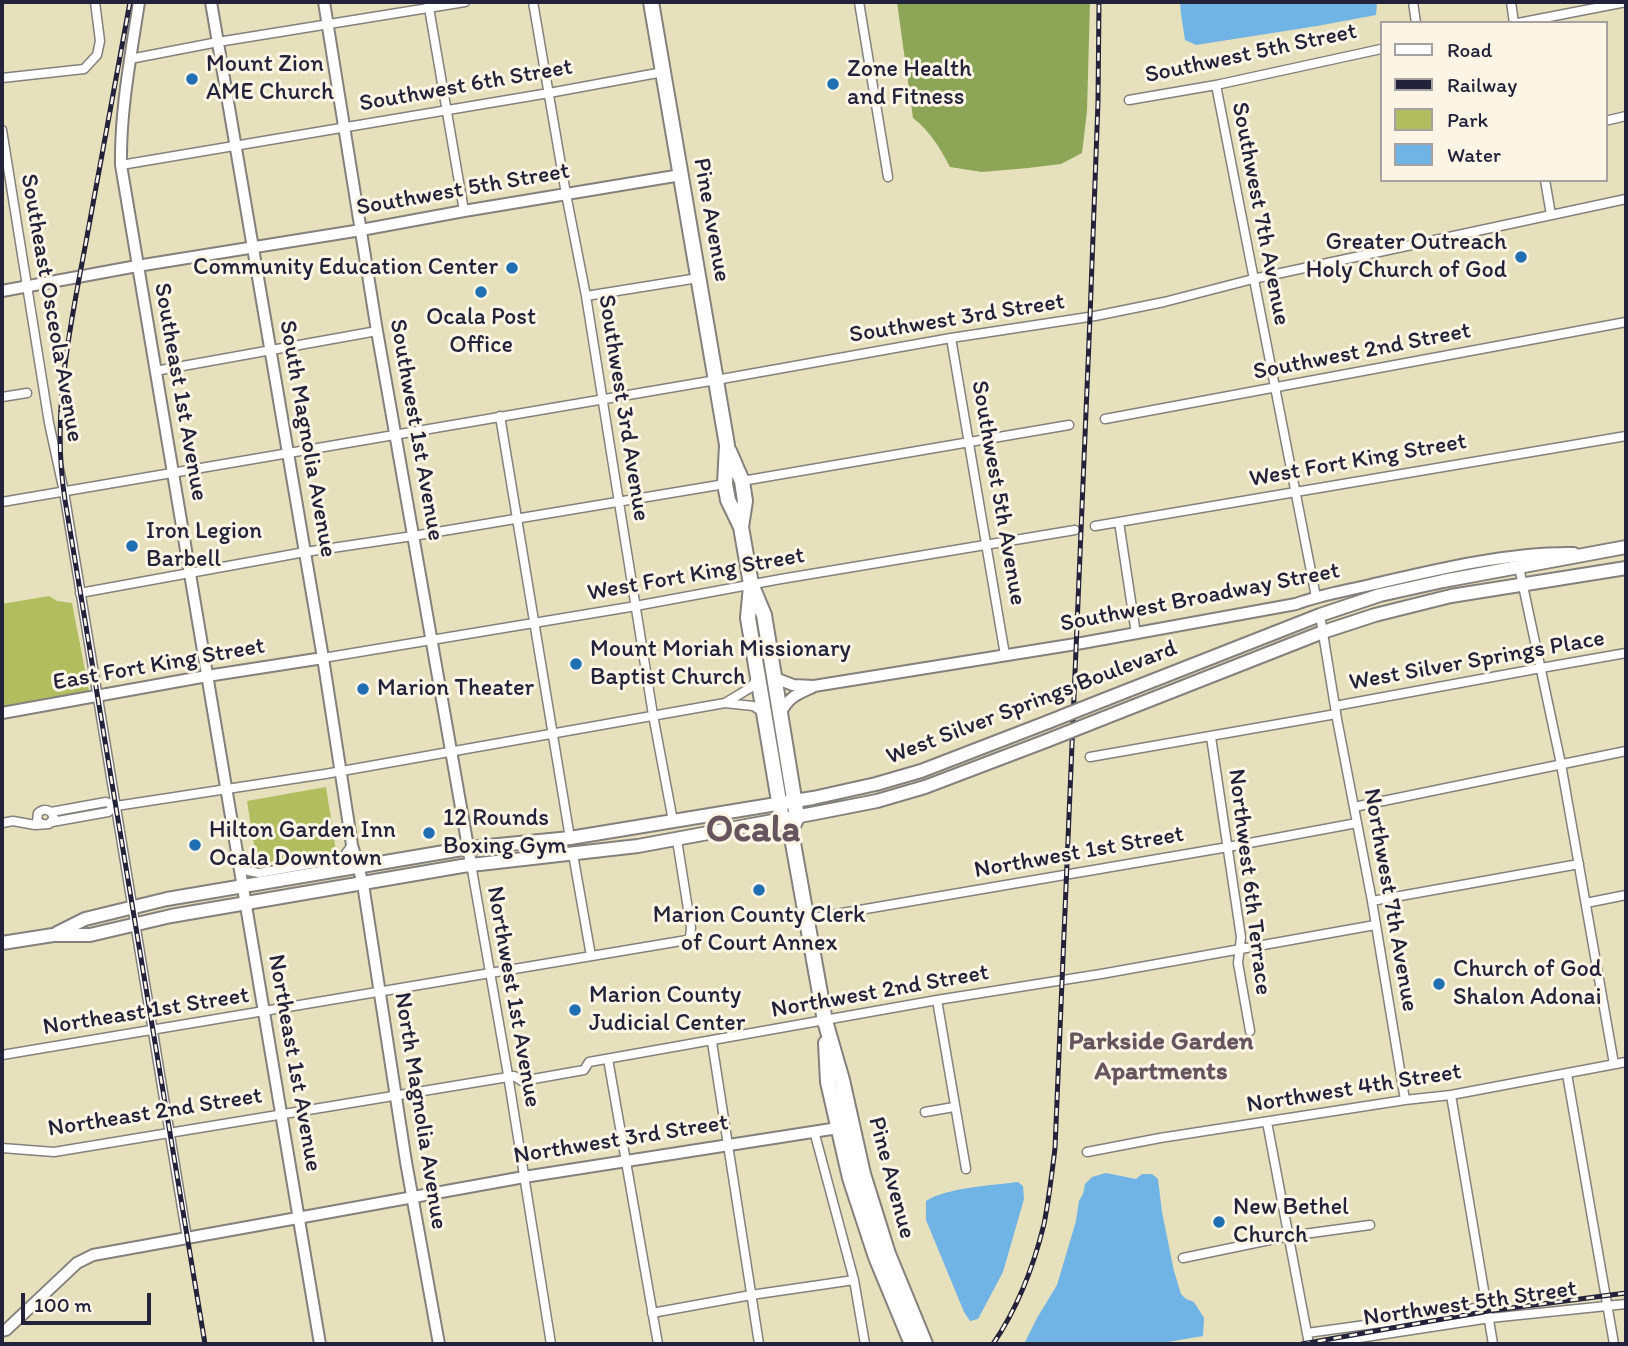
<!DOCTYPE html>
<html>
<head>
<meta charset="utf-8">
<style>
  body { margin:0 }
  #map { position:relative; width:1628px; height:1346px; overflow:hidden; background:#e7e0bd; font-family:Itim,sans-serif }
  canvas { display:block }
  .frame { position:absolute; inset:0; border:4px solid #22223b; pointer-events:none }
  .legend { position:absolute; left:1380px; top:21px; width:228px; height:161px; box-sizing:border-box; background:#fcf5e5; border:2px solid #a5a1a1; margin:0; padding:9px 12px; list-style:none; font-size:21px; color:#22223b }
  .legend li { display:flex; align-items:center; gap:14px; height:35px }
  .legend b { width:35px; border:2px solid #a5a1a1 }
  .scale { position:absolute; left:21px; top:1293px; width:130px; height:32px; box-sizing:border-box; border:4px solid #22223b; border-top:0; padding-left:9px; font-size:21px; line-height:24px; white-space:nowrap; color:#22223b; -webkit-text-stroke:5px #fcf5e5; paint-order:stroke }
</style>
</head>
<body>
<div id="map">
<canvas width="1628" height="1346"></canvas>
<div class="frame"></div>
<ul class="legend">
<li><b style="height:9px;background:#fff"></b>Road</li>
<li><b style="height:9px;background:#22223b"></b>Railway</li>
<li><b style="height:19px;background:#b0be60"></b>Park</li>
<li><b style="height:19px;background:#70b4e5"></b>Water</li>
</ul>
<div class="scale">100 m</div>
</div>
<script>
const ctx = document.querySelector('canvas').getContext('2d');
ctx.lineJoin = 'round';
function fill(path, color) {
  ctx.fillStyle = color;
  ctx.fill(path, 'evenodd');
}
function stroke(path, color, width, dash) {
  ctx.strokeStyle = color;
  ctx.lineWidth = width;
  ctx.lineCap = dash ? 'butt' : 'round';
  ctx.setLineDash(dash || []);
  ctx.stroke(path);
}
function drawText(font, color, halo, rows, align = 'center') {
  ctx.font = font + ' Itim,sans-serif';
  ctx.lineWidth = 6;
  ctx.setLineDash([]);
  ctx.textBaseline = 'middle';
  ctx.strokeStyle = halo;
  ctx.fillStyle = color;
  for (const [text, x, y, turn = 0] of rows) {
    ctx.save();
    ctx.translate(x, y);
    ctx.rotate((+turn || 0) * Math.PI / 180);
    ctx.textAlign = isNaN(turn) ? turn : align;
    if (halo) ctx.strokeText(text, 0, 0);
    ctx.fillText(text, 0, 0);
    ctx.restore();
  }
}
fill(new Path2D(`
  M 49,596 L 57,601 L 72,603 L 89,691 L 2,707 L 2,604 Z
  M 326,787 L 336,851 L 257,864 L 247,801 Z`), '#b0be60');
fill(new Path2D(`
  M 897,2 L 1090,2 L 1087,111 L 1082,153 L 1061,164 L 1028,168 L 982,172 L 950,167 C 940,148 930,131 913,118 Z`), '#8ca556');
fill(new Path2D(`
  M 1180,2 L 1377,2 L 1376,15 L 1317,26 L 1196,45 L 1185,40 L 1181,14 Z
  M 1106,1173 L 1136,1179 L 1142,1174 L 1152,1174 L 1158,1179 L 1162,1212 L 1174,1271 L 1181,1294 L 1186,1299 L 1194,1302 L 1204,1318 L 1203,1336 L 1156,1344 L 1024,1344 L 1037,1318 L 1057,1285 L 1076,1221 L 1079,1201 L 1083,1194 L 1085,1184 L 1092,1177 Z
  M 1018,1182 L 1023,1186 L 1024,1199 L 1003,1272 L 978,1319 L 970,1321 L 964,1312 L 926,1220 L 926,1201 C 945,1188 994,1185 1018,1182 Z`), '#70b4e5');
const street = new Path2D(`
  M 428,2 L 464,211
  M 533,2 L 566,194 L 586,296 L 653,715 L 673,821
  M 859,2 L 888,177
  M 1413,2 L 1416,23
  M 1511,2 L 1514,23
  M 1518,23 L 1626,2
  M 130,59 L 218,42 L 465,2
  M 2,78 L 84,69 L 97,55 L 100,41 L 95,2
  M 1216,85 L 1316,597
  M 1129,100 L 1216,85 L 1381,49
  M 1605,121 L 1626,116
  M 2,130 L 49,423 L 64,492 L 187,1238
  M 121,165 L 549,93 L 663,72
  M 1545,180 L 1551,215
  M 586,296 L 698,278
  M 951,338 L 1005,655
  M 155,371 L 377,331
  M 2,397 L 27,393
  M 500,416 L 570,838
  M 1105,419 L 1626,322
  M 742,481 L 1069,425
  M 2,502 L 716,380 L 951,338 L 1095,316 L 1164,302 L 1253,279 L 1626,199
  M 1119,522 L 1136,634
  M 1095,526 L 1626,436
  M 1519,567 L 1561,764 L 1614,1064
  M 80,593 L 305,552 L 413,536 L 725,484
  M 1320,615 L 1337,719 L 1372,901 L 1405,1100
  M 323,658 L 630,607 L 781,579 L 1075,530
  M 725,703 L 750,688 L 758,678
  M 1335,706 L 1541,668 L 1626,653
  M 1211,737 L 1241,937 L 1238,963 L 1250,1031
  M 1090,757 L 1336,714
  M 1354,807 L 1626,751
  M 51,812 L 106,802 L 116,806
  M 52,822 L 108,812 L 116,806 L 325,774 L 725,703 L 753,706 L 764,713
  M 2,823 L 13,821 L 35,825 L 49,824 L 54,818 L 51,812 C 46,809 43,809 38,813 L 37,821 L 41,823
  M 573,854 L 591,956
  M 471,864 L 507,1069 L 551,1344
  M 238,865 L 248,871 L 259,873 L 339,859 L 344,856 L 352,845
  M 1372,901 L 1579,864
  M 1586,903 L 1626,895
  M 807,919 L 1228,847 L 1357,823
  M 937,1000 L 966,1169
  M 712,1042 L 759,1344
  M 2,1055 C 230,1018 458,978 687,940 L 690,937 L 691,928 L 677,840
  M 608,1059 L 658,1344
  M 1567,1074 L 1614,1344
  M 1451,1095 L 1493,1344
  M 925,1112 L 954,1107
  M 1267,1122 L 1309,1344
  M 814,1131 L 854,1280 L 865,1344
  M 2,1148 L 54,1152 L 514,1076 L 522,1081 L 584,1070 L 589,1062 L 937,1000 L 1101,974 L 1375,925
  M 1087,1152 L 1160,1138 L 1405,1100 L 1451,1095 L 1626,1062
  M 1183,1258 L 1289,1236 L 1370,1225
  M 652,1313 L 751,1295 L 854,1280
  M 1307,1333 L 1402,1320 L 1488,1306
  M 1320,1344 L 1490,1318 L 1626,1304`);
const secondary = new Path2D(`
  M 139,2 C 131,55 120,111 121,165 L 320,1344
  M 211,2 L 323,658 L 352,845 L 363,884 L 406,1162 L 439,1344
  M 324,2 L 377,331 L 471,864
  M 2,291 L 137,266 L 361,230 L 464,211 L 681,175
  M 775,678 L 793,685 L 814,686 L 1082,643 L 1296,604 C 1320,595 1345,591 1370,585 C 1434,570 1508,552 1574,553
  M 781,712 C 789,697 797,694 813,687
  M 2,713 L 207,676 L 323,658
  M 2,1331 L 6,1330 L 77,1263 L 93,1255 L 524,1177 L 838,1128`);
const primary = new Path2D(`
  M 1106,699 L 1320,615 L 1380,595 L 1443,581 L 1626,547
  M 1104,718 L 1323,632 L 1375,615 L 1451,596 L 1626,568
  M 57,933 L 85,919 L 167,899 L 468,848 L 570,838 L 813,798 L 876,784 L 921,771 L 1048,722
  M 2,943 L 53,935 L 90,935 L 171,916 L 462,866 L 638,846 L 816,813 L 877,801 L 925,787 L 1046,741`);
const highway = new Path2D(`
  M 651,2 L 727,445 L 725,484 L 728,500 L 741,527 L 751,584 L 764,615 L 797,817 L 791,830
  M 729,451 L 742,481 L 745,501 L 741,527
  M 751,586 L 748,618 L 782,819 L 791,832 L 825,1021 L 842,1080 L 863,1174 L 888,1254 L 925,1344
  M 826,1043 L 828,1082 L 850,1178 L 876,1257 L 912,1344`);
stroke(street, '#84817c', 11);
stroke(secondary, '#84817c', 14);
stroke(primary, '#84817c', 16);
stroke(highway, '#84817c', 18);
stroke(street, '#fff', 8);
stroke(secondary, '#fff', 10);
stroke(primary, '#fff', 12);
stroke(highway, '#fff', 14);
const rail = new Path2D(`
  M 130,2 C 116,82 100,162 86,242 C 70,327 51,413 65,500 L 205,1344
  M 993,1344 C 1017,1309 1034,1265 1044,1224 C 1049,1199 1052,1173 1055,1148 L 1090,317 L 1098,102 L 1099,2
  M 1302,1344 L 1488,1311 L 1626,1293`);
stroke(rail, '#22223b', 5);
stroke(rail, '#fcf5e5', 2.5, [8]);
const primaryBridge = new Path2D(`
  M 1048,722 L 1106,699
  M 1046,741 L 1104,718`);
stroke(primaryBridge, '#84817c', 16, []);
stroke(primaryBridge, '#fff', 12);
for (const [x, y, r, color] of [
  [192,79,7,"#1f6fb2"],
  [833,84,7,"#1f6fb2"],
  [1521,257,7,"#1f6fb2"],
  [512,268,7,"#1f6fb2"],
  [481,292,7,"#1f6fb2"],
  [132,546,7,"#1f6fb2"],
  [576,664,7,"#1f6fb2"],
  [363,689,7,"#1f6fb2"],
  [429,833,7,"#1f6fb2"],
  [195,845,7,"#1f6fb2"],
  [759,890,7,"#1f6fb2"],
  [1439,984,7,"#1f6fb2"],
  [575,1010,7,"#1f6fb2"],
  [1219,1222,7,"#1f6fb2"]
]) {
  const dot = new Path2D();
  dot.arc(x, y, r, 0, 2 * Math.PI);
  ctx.fillStyle = color;
  ctx.fill(dot);
  stroke(dot, '#fcf5e5', 2.5);
}
drawText('24px', '#22223b', '#fcf5e5', [
  ["Southwest 5th Street",1251,54,-12],
  ["Southwest 6th Street",466,86,-10],
  ["Southwest 5th Street",463,190,-10],
  ["Southwest 7th Avenue",1260,214,79],
  ["Pine Avenue",711,220,80],
  ["Southeast Osceola Avenue",51,308,80],
  ["Southwest 3rd Street",957,319,-9],
  ["Southwest 2nd Street",1362,352,-11],
  ["Southeast 1st Avenue",180,392,80],
  ["Southwest 3rd Avenue",623,408,81],
  ["Southwest 1st Avenue",416,430,80],
  ["South Magnolia Avenue",307,439,80],
  ["West Fort King Street",1358,461,-10],
  ["Southwest 5th Avenue",998,493,80],
  ["West Fort King Street",696,575,-10],
  ["Southwest Broadway Street",1200,598,-11],
  ["West Silver Springs Place",1477,661,-10],
  ["East Fort King Street",159,665,-10],
  ["West Silver Springs Boulevard",1032,703,-21],
  ["Northwest 1st Street",1079,853,-10],
  ["Northwest 6th Terrace",1249,882,83],
  ["Northwest 7th Avenue",1390,900,80],
  ["Northwest 2nd Street",880,992,-10],
  ["Northwest 1st Avenue",513,997,80],
  ["Northeast 1st Street",146,1012,-9],
  ["Northeast 1st Avenue",294,1063,80],
  ["Northwest 4th Street",1354,1089,-9],
  ["North Magnolia Avenue",420,1111,81],
  ["Northeast 2nd Street",155,1113,-9],
  ["Northwest 3rd Street",621,1140,-9],
  ["Pine Avenue",891,1178,75],
  ["Northwest 5th Street",1470,1304,-8]
]);
drawText('24px', '#22223b', '#fcf5e5', [
  ["Mount Zion",206,65],
  ["AME Church",206,93],
  ["Zone Health",847,70],
  ["and Fitness",847,98],
  ["Greater Outreach",1507,243,"right"],
  ["Holy Church of God",1507,271,"right"],
  ["Community Education Center",498,268,"right"],
  ["Ocala Post",481,318,"center"],
  ["Office",481,346,"center"],
  ["Iron Legion",146,532],
  ["Barbell",146,560],
  ["Mount Moriah Missionary",590,650],
  ["Baptist Church",590,678],
  ["Marion Theater",377,689],
  ["12 Rounds",443,819],
  ["Boxing Gym",443,847],
  ["Hilton Garden Inn",209,831],
  ["Ocala Downtown",209,859],
  ["Marion County Clerk",759,916,"center"],
  ["of Court Annex",759,944,"center"],
  ["Church of God",1453,970],
  ["Shalon Adonai",1453,998],
  ["Marion County",589,996],
  ["Judicial Center",589,1024],
  ["New Bethel",1233,1208],
  ["Church",1233,1236]
], 'left');
drawText('bold 26px', '#67545f', '#fcf5e5', [
  ["Parkside Garden",1161,1042],
  ["Apartments",1161,1072]
]);
drawText('bold 38px', '#67545f', '#fcf5e5', [
  ["Ocala",753,831]
]);
</script>
</body>
</html>
